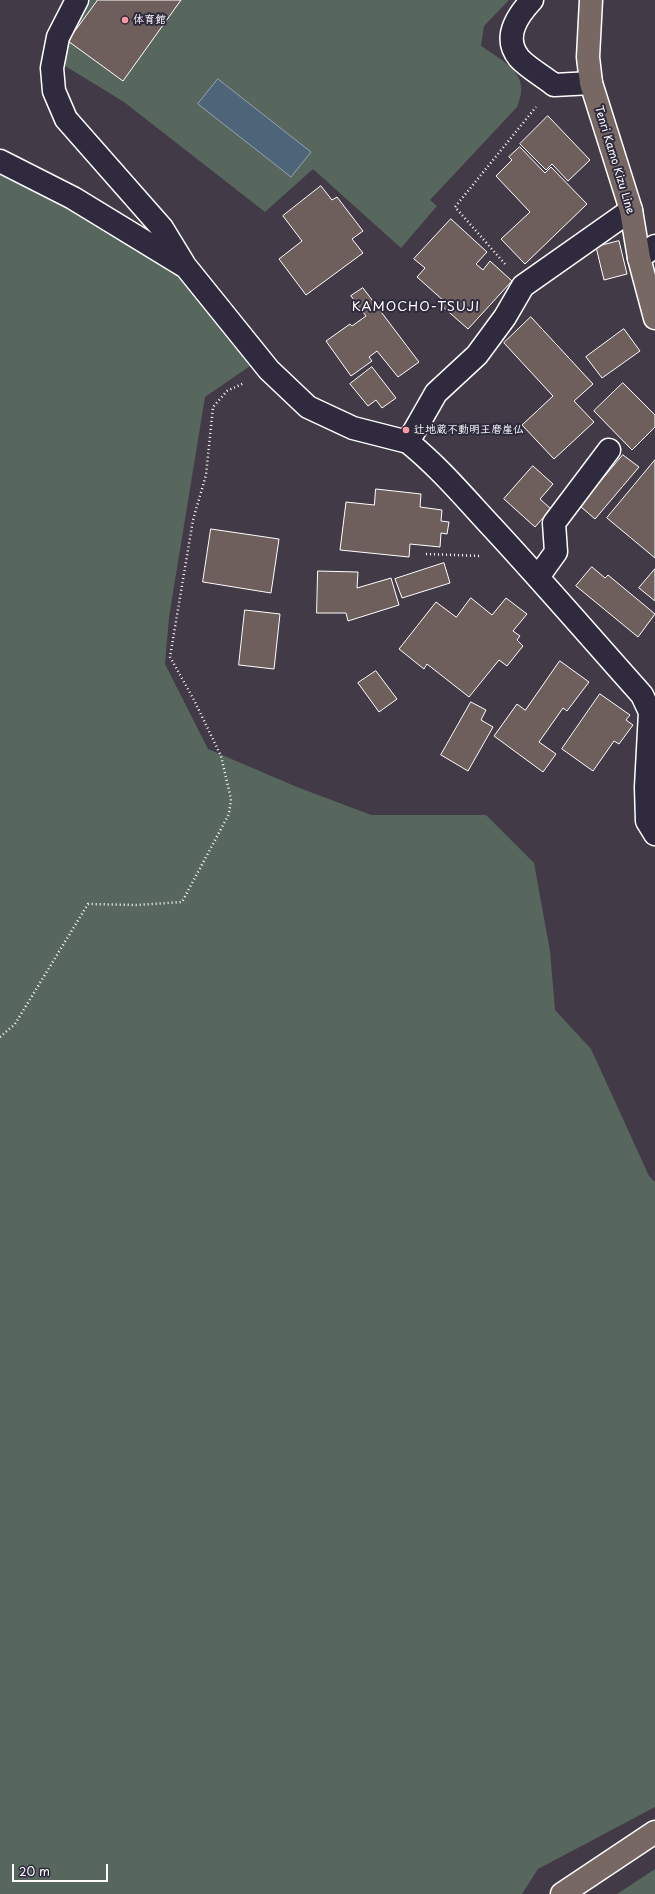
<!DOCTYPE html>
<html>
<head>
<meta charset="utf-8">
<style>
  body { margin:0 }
  #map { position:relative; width:655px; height:1894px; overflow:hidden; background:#423a46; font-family:"Playpen Sans",sans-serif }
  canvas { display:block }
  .scale { position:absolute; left:12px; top:1864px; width:96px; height:18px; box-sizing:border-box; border:2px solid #fff; border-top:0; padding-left:5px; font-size:12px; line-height:14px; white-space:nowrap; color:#fff; -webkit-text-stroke:3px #2f2a3d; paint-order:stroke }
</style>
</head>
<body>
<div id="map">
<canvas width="655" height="1894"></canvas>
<div class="scale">20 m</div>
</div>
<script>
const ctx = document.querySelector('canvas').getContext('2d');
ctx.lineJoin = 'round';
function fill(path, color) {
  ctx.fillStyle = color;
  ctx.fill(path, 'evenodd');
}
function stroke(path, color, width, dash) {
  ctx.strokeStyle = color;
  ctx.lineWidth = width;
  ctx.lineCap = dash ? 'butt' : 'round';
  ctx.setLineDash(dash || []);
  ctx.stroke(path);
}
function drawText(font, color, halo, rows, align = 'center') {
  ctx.font = font + ' "Playpen Sans","Klee One",sans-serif';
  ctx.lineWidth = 4;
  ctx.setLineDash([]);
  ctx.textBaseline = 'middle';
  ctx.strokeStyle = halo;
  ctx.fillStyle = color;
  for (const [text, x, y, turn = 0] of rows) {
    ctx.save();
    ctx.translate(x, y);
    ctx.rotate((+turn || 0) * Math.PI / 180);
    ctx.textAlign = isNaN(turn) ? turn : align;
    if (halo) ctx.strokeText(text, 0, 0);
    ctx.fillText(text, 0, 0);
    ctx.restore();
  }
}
fill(new Path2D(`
  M 84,0 L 509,0 L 484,26 L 481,46 C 505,63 532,73 517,107 L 430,200 L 437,206 L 401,248 L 313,169 L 265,212 L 124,102 L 57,61 Z
  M 0,174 L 67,209 L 178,276 L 250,366 L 205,397 L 169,617 L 165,664 L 208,749 L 297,787 L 371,815 L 486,815 L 534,863 L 550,951 L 555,1010 L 591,1049 L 649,1176 L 655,1182 L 655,1807 L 538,1869 L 522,1894 L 0,1894 Z
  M 655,1869 L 655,1894 L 617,1894 Z`), '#58675e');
const water = new Path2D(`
  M 218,79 L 311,152 L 291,177 L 198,104 Z`);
fill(water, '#4e6479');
stroke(water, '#95a2af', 1);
const building = new Path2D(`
  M 98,0 L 181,0 L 123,81 L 68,41 Z
  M 548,116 L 590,160 L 568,181 L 552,164 L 546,170 L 520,144 Z
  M 520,147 L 545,173 L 551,167 L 587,204 L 525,264 L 501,239 L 530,212 L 496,176 L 512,160 L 509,157 Z
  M 321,186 L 332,200 L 337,197 L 363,231 L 352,239 L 363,253 L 306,295 L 279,259 L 302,241 L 283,216 Z
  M 451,219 L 487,252 L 476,264 L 483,270 L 490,261 L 512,281 L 468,329 L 442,306 L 445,302 L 417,277 L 425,268 L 414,259 Z
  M 619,241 L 627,274 L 604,280 L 596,247 Z
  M 363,288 L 419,362 L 398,377 L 377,351 L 369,357 L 372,361 L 351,376 L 326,341 L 350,324 L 352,326 L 366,316 L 351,296 Z
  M 531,317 L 593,384 L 574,401 L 594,422 L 554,459 L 522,425 L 553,396 L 504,343 Z
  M 624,329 L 640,351 L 602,378 L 586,357 Z
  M 372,367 L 396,398 L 382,408 L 376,400 L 368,406 L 350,384 Z
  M 623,383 L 655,415 L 655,427 L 632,450 L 594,411 Z
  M 623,455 L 639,467 L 595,519 L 580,506 Z
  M 655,460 L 655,558 L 607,518 Z
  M 533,466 L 553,484 L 540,499 L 551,509 L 535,527 L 504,499 Z
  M 376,489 L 421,494 L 420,507 L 442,510 L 441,521 L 449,522 L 447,534 L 441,533 L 440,547 L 410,544 L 409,557 L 340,550 L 346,502 L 374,505 Z
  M 211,529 L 279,539 L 271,593 L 203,582 Z
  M 444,563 L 450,583 L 402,598 L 395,579 Z
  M 592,567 L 605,578 L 608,575 L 655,614 L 638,637 L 576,586 Z
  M 655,569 L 655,601 L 639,588 Z
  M 318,571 L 358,572 L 357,588 L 391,578 L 399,605 L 348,621 L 346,613 L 317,613 Z
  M 471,598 L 492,615 L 506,598 L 527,614 L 513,631 L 520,636 L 517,640 L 523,646 L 507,666 L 499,660 L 469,697 L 427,664 L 424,669 L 399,649 L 436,602 L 456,617 Z
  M 245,610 L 280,614 L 274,669 L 239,665 Z
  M 560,661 L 589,682 L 567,711 L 563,708 L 539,742 L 556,754 L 543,772 L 494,736 L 517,704 L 525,710 Z
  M 376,671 L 397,699 L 379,712 L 358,683 Z
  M 600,694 L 630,715 L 626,720 L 633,725 L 619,744 L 614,741 L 593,771 L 562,749 Z
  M 471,702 L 486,710 L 481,720 L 493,727 L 468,771 L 441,755 Z`);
fill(building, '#6e5f5c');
stroke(building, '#fff', 1);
const minor = new Path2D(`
  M 77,0 L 58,37 L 52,68 L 54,91 L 66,119 L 162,228 L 184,264
  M 532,0 C 518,15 502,37 519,58 C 528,68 543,76 554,85 L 591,83
  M 0,161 L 73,198 L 186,267 L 269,370 L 308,407 L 353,428 L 408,442 L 436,393 L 477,355 L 505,317 L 523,286 L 631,210
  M 639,258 L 655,246
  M 408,442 C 439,467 465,498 492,527 C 543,582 592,639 642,695 L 650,712 L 646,787 L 647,821 L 655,834
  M 538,577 L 556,552 L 554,523 L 609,450`);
const primary = new Path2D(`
  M 591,0 L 588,57 L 591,83 L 631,210 L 639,258 L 655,318
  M 562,1894 L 655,1832`);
stroke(minor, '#fff', 25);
stroke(primary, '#fff', 25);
stroke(new Path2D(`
  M 505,264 L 455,207 L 536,107
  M 426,554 L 481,556
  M 0,1037 L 15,1024 L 88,904 L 136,905 L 182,902 L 229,814 L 231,799 L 221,756 L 194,700 L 170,657 L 193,520 L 206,475 L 213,407 L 227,391 L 244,383`), '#fff', 2.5, [1, 3]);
stroke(minor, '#2f2a3d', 22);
stroke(primary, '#776864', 22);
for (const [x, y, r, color] of [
  [125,20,4,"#ff9aa2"],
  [406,430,4,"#ff9aa2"]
]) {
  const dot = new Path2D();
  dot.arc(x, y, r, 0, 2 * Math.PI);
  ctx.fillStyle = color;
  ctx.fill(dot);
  stroke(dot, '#2f2a3d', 1.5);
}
drawText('bold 11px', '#fff', '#2f2a3d', [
  ["体育館",133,20],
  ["辻地蔵不動明王磨崖仏",414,430]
], 'left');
drawText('11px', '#fff', '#2f2a3d', [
  ["Tenri Kamo Kizu Line",614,160,73]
]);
ctx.letterSpacing = '1px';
drawText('13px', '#fff', '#2f2a3d', [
  ["KAMOCHO-TSUJI",416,307]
]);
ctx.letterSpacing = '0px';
</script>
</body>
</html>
